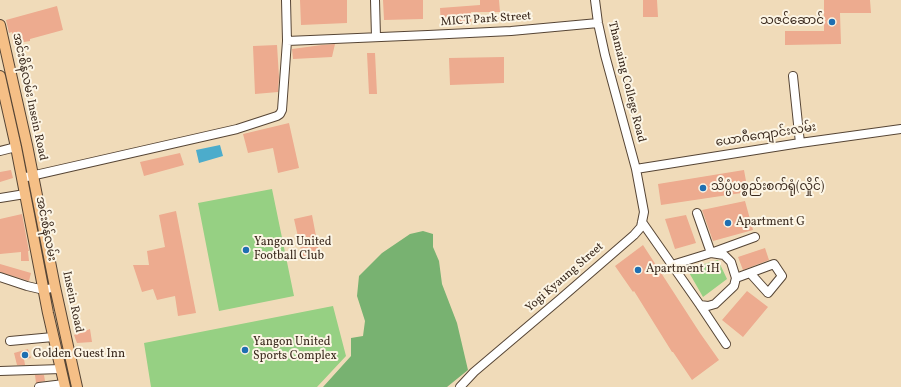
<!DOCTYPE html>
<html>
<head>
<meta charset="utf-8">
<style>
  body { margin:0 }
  canvas { display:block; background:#f0dbb9 }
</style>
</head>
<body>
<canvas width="901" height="387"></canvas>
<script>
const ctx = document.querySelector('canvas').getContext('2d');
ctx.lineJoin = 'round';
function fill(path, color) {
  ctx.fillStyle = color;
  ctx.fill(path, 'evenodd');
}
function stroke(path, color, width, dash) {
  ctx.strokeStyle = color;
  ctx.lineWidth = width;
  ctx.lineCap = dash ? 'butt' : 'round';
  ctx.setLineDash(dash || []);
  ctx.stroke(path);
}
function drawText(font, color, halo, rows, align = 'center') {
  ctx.font = font + ' Vollkorn,"Noto Sans Myanmar",serif';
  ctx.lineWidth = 4;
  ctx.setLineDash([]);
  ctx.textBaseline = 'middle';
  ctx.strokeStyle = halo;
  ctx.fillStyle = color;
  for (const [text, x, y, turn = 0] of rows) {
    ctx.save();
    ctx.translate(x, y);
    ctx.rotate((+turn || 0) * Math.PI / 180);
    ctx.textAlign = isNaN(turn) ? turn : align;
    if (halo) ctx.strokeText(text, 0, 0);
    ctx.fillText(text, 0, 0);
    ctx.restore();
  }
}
fill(new Path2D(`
  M 272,189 L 294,296 L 219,311 L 198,203 Z
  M 718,260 L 727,279 L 703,297 L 687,269 Z
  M 333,306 L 346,356 L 317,387 L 151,387 L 144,343 Z`), '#96d083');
fill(new Path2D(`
  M 423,231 L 433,234 L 433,247 L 439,261 L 442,284 L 457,323 L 468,370 L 447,387 L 323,387 L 351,356 L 351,338 L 363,336 L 365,321 L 357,296 L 359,276 L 382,253 L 410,234 Z`), '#78b271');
fill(new Path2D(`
  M 220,145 L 223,156 L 199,163 L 196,150 Z`), '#4caccb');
fill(new Path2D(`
  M 300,0 L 347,0 L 347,23 L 301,25 Z
  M 383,0 L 423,0 L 423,19 L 384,20 Z
  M 480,0 L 499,0 L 500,12 L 471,12 L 471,24 L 441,24 L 440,8 L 480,5 Z
  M 643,0 L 657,0 L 658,17 L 643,17 Z
  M 824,0 L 870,0 L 871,13 L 840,13 L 841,44 L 785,45 L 785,31 L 824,31 Z
  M 57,6 L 63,30 L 30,39 L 30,41 L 13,44 L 12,32 L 9,33 L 6,20 Z
  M 335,44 L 332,57 L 293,59 L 292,49 L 322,45 Z
  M 277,45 L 279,77 L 278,92 L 255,94 L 253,46 Z
  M 367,53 L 375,53 L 377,94 L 369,94 Z
  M 504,57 L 504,83 L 450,85 L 449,58 Z
  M 289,123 L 299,168 L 278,173 L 273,148 L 248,153 L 243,134 Z
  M 180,153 L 184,165 L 144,176 L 140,162 Z
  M 11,170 L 13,178 L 0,182 L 0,172 Z
  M 744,170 L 748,192 L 661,205 L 658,184 Z
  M 745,201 L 753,230 L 713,241 L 702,210 Z
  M 176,211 L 196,313 L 178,316 L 175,296 L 157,300 L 153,289 L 142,292 L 133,265 L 149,265 L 147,251 L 165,247 L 159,215 Z
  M 22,214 L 29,251 L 28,251 L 29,261 L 21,261 L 21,252 L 0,254 L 0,219 Z
  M 312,215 L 320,257 L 303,259 L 294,219 Z
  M 686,215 L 696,243 L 675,249 L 665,219 Z
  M 643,245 L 700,333 L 719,360 L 692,380 L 673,352 L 672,352 L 634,291 L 633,292 L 615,266 Z
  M 765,248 L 769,260 L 743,270 L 738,257 Z
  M 0,264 L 31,273 L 29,281 L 0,272 Z
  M 747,291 L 768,307 L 743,337 L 722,320 Z
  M 90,329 L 92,342 L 77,343 L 74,335 Z
  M 28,349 L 31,358 L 24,359 L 25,365 L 17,365 L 14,353 Z
  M 35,375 L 44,375 L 45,381 L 36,383 Z`), '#edab8f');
const minor = new Path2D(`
  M 286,0 L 287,41
  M 375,0 L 376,37
  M 793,76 L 800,143
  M 0,151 L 16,147
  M 636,169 L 800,143 L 901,129
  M 22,178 L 237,129 L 277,116 L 280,114 L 282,110 L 287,41 L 428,35 L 511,31 L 598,23
  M 0,198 L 25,194
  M 697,213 L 711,253 L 755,237
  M 642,222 L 700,305 L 708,306 L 715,304 L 734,286 L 736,278 L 731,262 L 724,255 L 711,253 L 672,265
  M 0,277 L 27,286 L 44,290 L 55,287
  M 736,278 L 774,264 L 782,276 L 768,293 L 750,273
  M 700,305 L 726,344
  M 10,341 L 53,337
  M 0,371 L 61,369
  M 39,387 L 64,384
  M 460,387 L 474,372 L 559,300 L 634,235 L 641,227 L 644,212 L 636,169 L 605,55 L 598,23 L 595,0`);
const major = new Path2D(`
  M 0,25 L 27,145 L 55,287 L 77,387
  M 0,76 L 16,147 L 48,313 L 65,387`);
stroke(minor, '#564535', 10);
stroke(major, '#564535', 12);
stroke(minor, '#fff', 8);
stroke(major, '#f5bf86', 10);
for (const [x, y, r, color] of [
  [832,22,4,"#1f6fb2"],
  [703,188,4,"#1f6fb2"],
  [728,223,4,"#1f6fb2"],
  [246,250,4,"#1f6fb2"],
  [638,270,4,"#1f6fb2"],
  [245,350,4,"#1f6fb2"],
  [25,355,4,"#1f6fb2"]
]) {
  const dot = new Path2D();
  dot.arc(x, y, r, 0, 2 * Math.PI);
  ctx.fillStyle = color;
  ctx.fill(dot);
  stroke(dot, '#fcf5e5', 1.5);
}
drawText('12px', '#3b2a1e', '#fcf5e5', [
  ["MICT Park Street",486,20,-4],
  ["Thamaing College Road",626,82,76],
  ["အင်းစိန်လမ်း Insein Road",29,97,78],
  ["ယောဂီကျောင်းလမ်း",766,136,-9],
  ["အင်းစိန်လမ်း",45,229,79],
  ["Yogi Kyaung Street",565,278,-41],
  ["Insein Road",72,302,78]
]);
drawText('12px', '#3b2a1e', '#fcf5e5', [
  ["သဇင်ဆောင်",824,22,"right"],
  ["သိပ္ပံပစ္စည်းစက်ရုံ(လှိုင်)",711,188],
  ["Apartment G",736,223],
  ["Yangon United",254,243],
  ["Football Club",254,257],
  ["Apartment 1H",646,270],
  ["Yangon United",253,343],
  ["Sports Complex",253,357],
  ["Golden Guest Inn",33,355]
], 'left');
</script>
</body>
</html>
